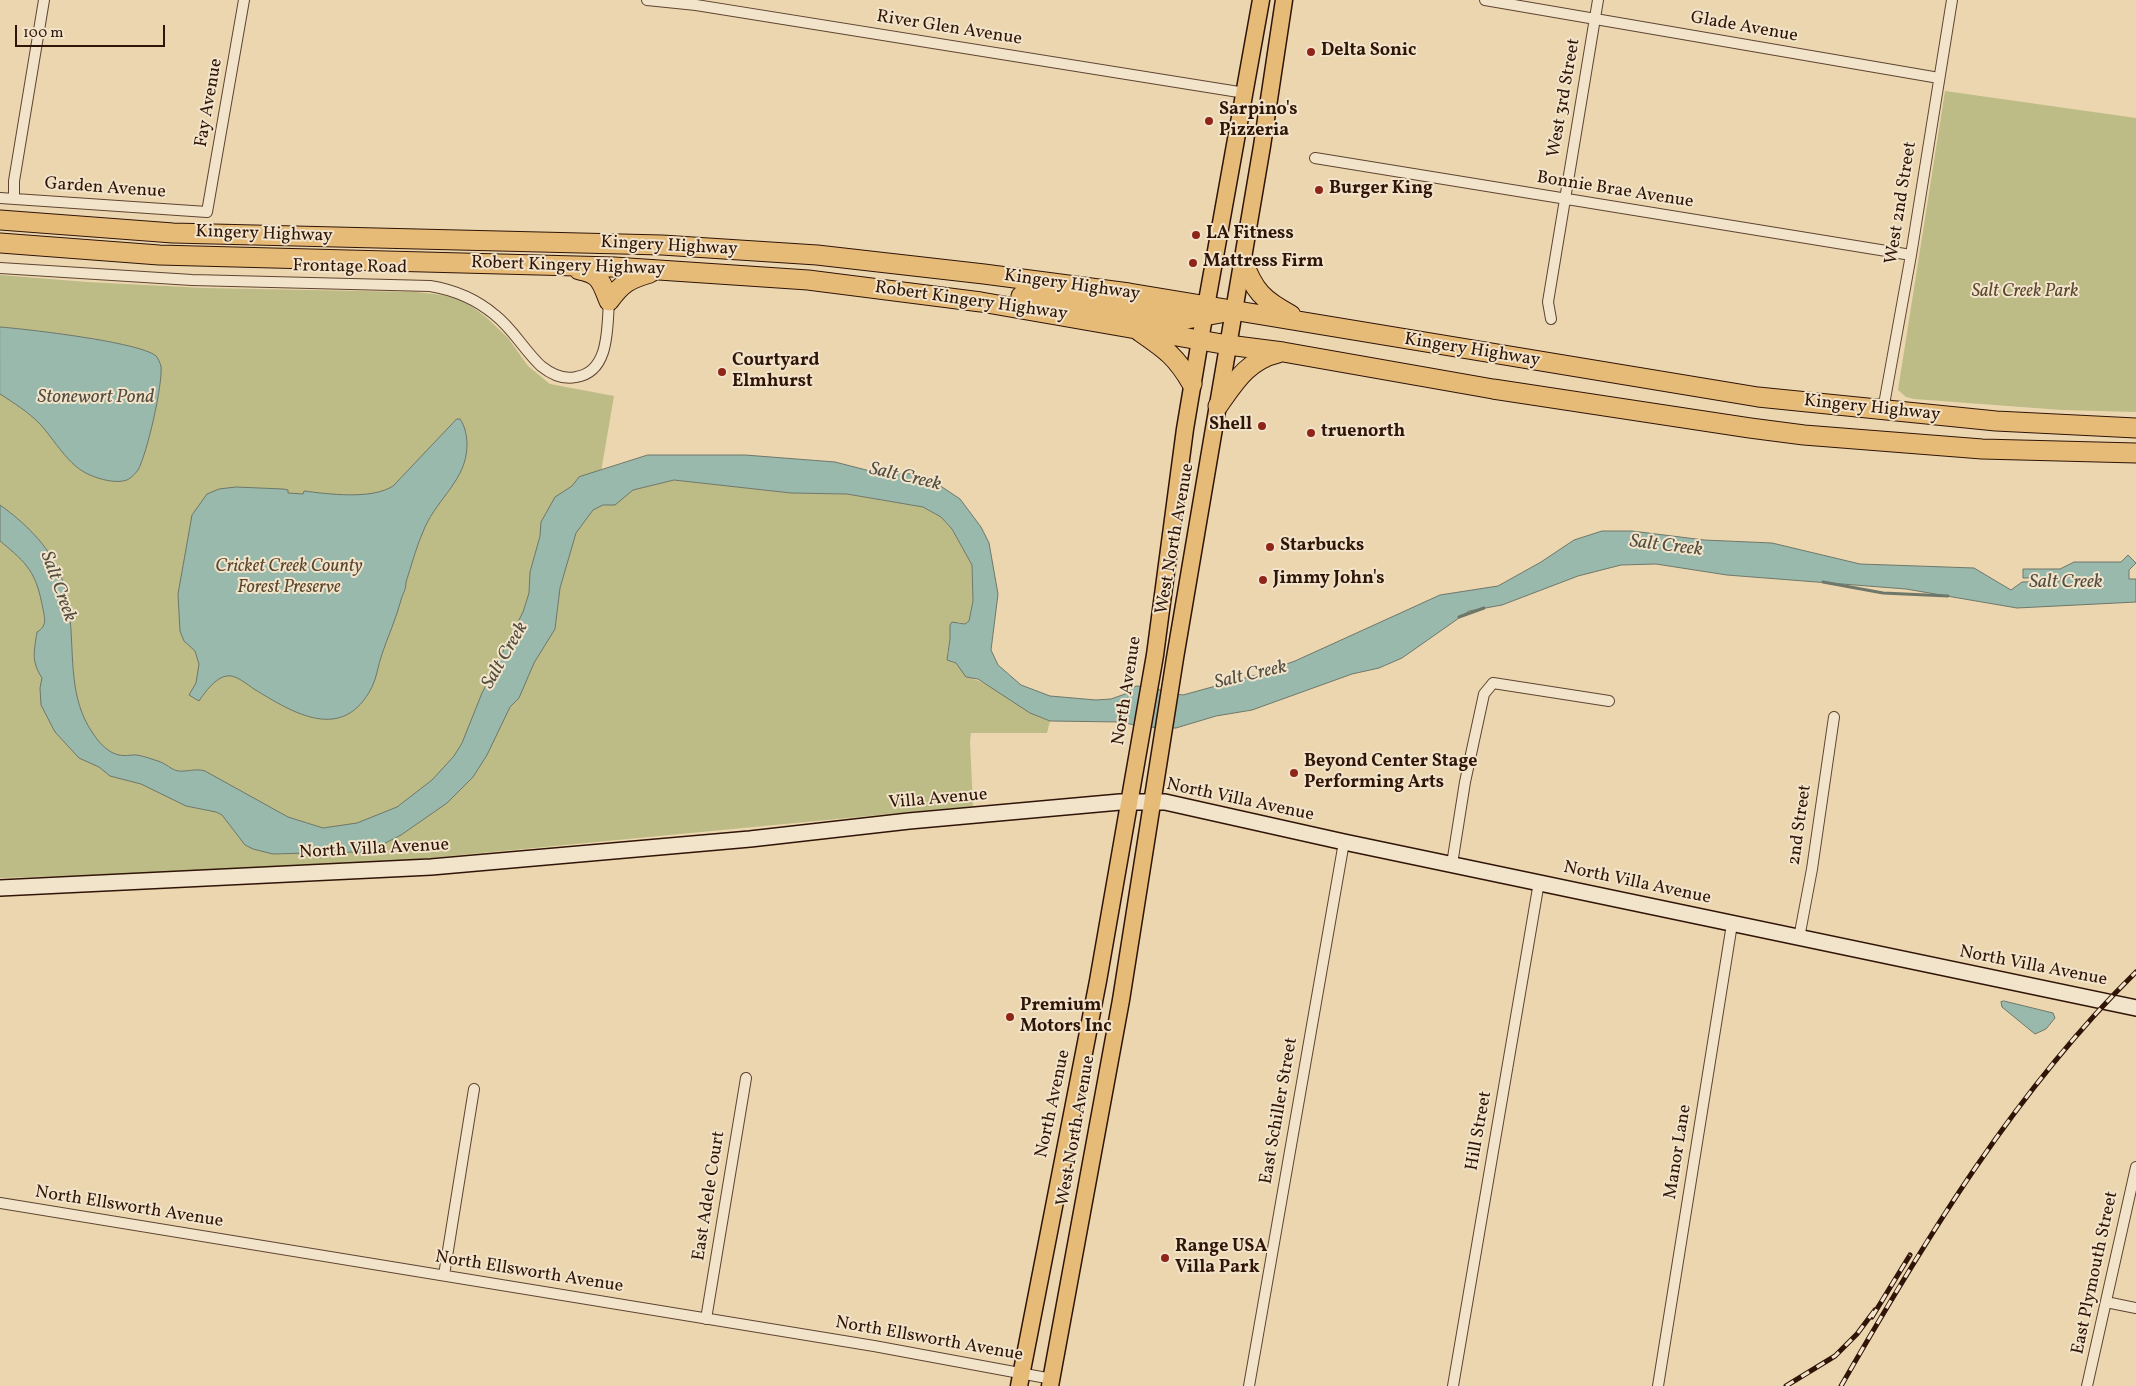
<!DOCTYPE html>
<html>
<head>
<meta charset="utf-8">
<style>
  body { margin:0 }
  #map { position:relative; width:2136px; height:1386px; overflow:hidden; background:#ebd6af; font-family:Vollkorn,serif }
  canvas { display:block }
  .scale { position:absolute; left:15px; top:25px; width:150px; height:22px; box-sizing:border-box; border:2px solid #301407; border-top:0; padding-left:6px; font-size:15px; line-height:18px; white-space:nowrap; color:#301407; -webkit-text-stroke:4px #f2e4cb; paint-order:stroke }
</style>
</head>
<body>
<div id="map">
<canvas width="2136" height="1386"></canvas>
<div class="scale">100 m</div>
</div>
<script>
const ctx = document.querySelector('canvas').getContext('2d');
ctx.lineJoin = 'round';
function fill(path, color) {
  ctx.fillStyle = color;
  ctx.fill(path, 'evenodd');
}
function stroke(path, color, width, dash) {
  ctx.strokeStyle = color;
  ctx.lineWidth = width;
  ctx.lineCap = dash ? 'butt' : 'round';
  ctx.setLineDash(dash || []);
  ctx.stroke(path);
}
function drawText(font, color, halo, rows, align = 'center') {
  ctx.font = font + ' Vollkorn,serif';
  ctx.lineWidth = 4;
  ctx.setLineDash([]);
  ctx.textBaseline = 'middle';
  ctx.strokeStyle = halo;
  ctx.fillStyle = color;
  for (const [text, x, y, turn = 0] of rows) {
    ctx.save();
    ctx.translate(x, y);
    ctx.rotate((+turn || 0) * Math.PI / 180);
    ctx.textAlign = isNaN(turn) ? turn : align;
    if (halo) ctx.strokeText(text, 0, 0);
    ctx.fillText(text, 0, 0);
    ctx.restore();
  }
}
fill(new Path2D(`
  M 1945,91 L 2136,118 L 2136,412 L 2062,410 L 1914,399 L 1906,397 L 1898,390 Z
  M 0,275 L 87,282 L 204,288 L 417,292 L 442,295 L 455,298 L 470,305 L 487,318 L 508,338 L 528,366 L 550,384 L 614,396 L 601,472 L 632,490 L 674,480 L 791,493 L 847,494 L 923,507 L 941,517 L 952,529 L 972,565 L 973,601 L 969,621 L 965,624 L 958,622 L 950,625 L 950,639 L 947,655 L 951,662 C 960,663 963,669 966,677 C 998,684 1019,711 1050,721 L 1047,733 L 971,733 L 970,741 L 973,806 L 419,859 L 245,870 L 0,878 Z`), '#bdbc87');
const water = new Path2D(`
  M 0,327 C 26,329 140,342 156,356 C 158,358 160,363 161,366 C 163,384 147,454 138,470 C 135,474 131,478 127,480 C 116,484 99,479 90,475 C 68,466 55,440 39,423 C 28,412 14,403 0,394 Z
  M 457,419 L 460,419 C 465,426 467,436 467,445 C 467,479 438,498 425,527 C 417,544 412,564 406,582 C 406,590 403,593 401,600 C 396,619 388,636 382,654 C 378,665 377,677 372,687 C 343,744 293,713 254,689 C 248,685 235,674 227,676 C 216,677 205,692 199,701 L 189,695 L 196,683 L 199,664 L 195,651 L 184,641 L 180,631 L 178,594 L 192,515 L 207,494 L 219,489 L 236,487 L 283,489 L 288,490 L 288,493 L 303,494 L 304,491 C 328,494 372,500 393,486 Z
  M 648,455 L 745,455 L 835,462 L 870,471 L 911,474 L 927,477 L 960,499 L 981,527 L 989,543 L 998,594 L 991,650 L 998,665 L 1021,685 L 1050,696 L 1096,700 L 1111,699 L 1125,694 L 1136,686 L 1153,687 L 1165,692 L 1183,695 L 1256,675 L 1295,661 L 1440,595 L 1498,586 L 1541,562 L 1574,540 L 1602,531 L 1632,531 L 1704,540 L 1772,543 L 1860,564 L 1974,568 L 2011,590 L 2022,582 L 2060,581 L 2060,577 L 2023,578 L 2023,569 L 2060,569 L 2074,562 L 2121,562 L 2128,555 L 2136,563 L 2129,570 L 2129,579 L 2136,579 L 2136,602 L 2017,608 L 1906,589 L 1727,575 L 1656,564 L 1621,565 L 1578,576 L 1502,605 L 1469,611 L 1402,658 L 1379,668 L 1352,674 L 1252,710 L 1216,716 L 1176,728 L 1142,727 L 1122,722 L 1050,721 L 1030,713 L 978,679 L 966,677 L 956,663 L 947,660 L 950,639 L 950,625 L 952,622 L 965,624 L 969,621 L 973,601 L 972,565 L 952,529 L 941,517 L 923,507 L 847,494 L 791,493 L 674,480 L 633,490 L 615,505 L 603,505 L 593,510 L 576,533 L 560,588 L 555,629 L 534,663 L 519,698 L 510,707 L 487,755 L 473,777 L 447,803 L 401,835 L 366,853 L 351,852 L 333,854 L 320,858 L 308,853 L 273,854 L 253,849 L 245,845 L 222,815 L 216,812 L 186,806 L 141,784 L 110,776 L 99,767 L 79,758 L 55,732 L 41,705 L 40,688 L 42,678 C 31,661 34,652 37,632 C 47,626 45,619 43,609 C 36,572 28,564 0,541 L 0,505 C 24,522 48,545 60,573 C 65,586 69,604 70,618 C 74,657 69,698 92,732 C 97,740 103,747 111,752 C 119,756 124,756 132,755 C 139,754 151,759 158,761 C 165,763 172,770 178,771 C 188,772 195,768 205,771 L 288,817 L 323,828 L 357,823 L 397,807 L 432,780 L 454,756 L 462,743 L 482,693 L 523,612 L 529,593 L 530,572 L 540,536 L 541,522 L 555,497 L 572,486 L 579,477 Z
  M 2004,1001 L 2053,1013 L 2055,1018 L 2046,1029 L 2035,1034 L 2002,1007 L 2001,1002 Z`);
fill(water, '#98b9ac');
stroke(water, '#6e776a', 1);
stroke(new Path2D(`
  M 1823,582 L 1883,593 L 1948,596
  M 1459,617 L 1484,608`), '#6e776a', 3);
const street = new Path2D(`
  M 647,0 L 696,5 L 1245,93
  M 1485,0 L 1939,78
  M 1315,158 L 1911,255
  M 0,198 L 207,212 L 244,0
  M 14,199 L 14,181 L 44,0
  M 0,268 L 192,280 L 430,286 C 455,290 476,299 495,315 C 513,329 524,350 541,366 C 551,374 563,380 576,377 C 610,372 607,327 609,301
  M 1551,319 L 1548,302 L 1598,0
  M 1883,410 L 1911,255 L 1952,0
  M 1452,864 L 1465,782 L 1484,694 L 1493,683 L 1609,701
  M 1799,938 L 1812,869 L 1834,717
  M 0,1203 L 874,1346 L 1052,1379
  M 444,1275 L 474,1089
  M 2106,1302 L 2136,1308
  M 706,1319 L 746,1078
  M 1249,1386 L 1344,842
  M 1453,1386 L 1539,882
  M 1658,1386 L 1732,924
  M 2087,1386 L 2136,1167`);
const secondary = new Path2D(`
  M 0,888 L 431,867 L 750,839 L 909,821 L 1120,802 L 1165,802 L 1344,842 L 2136,1008`);
const primary = new Path2D(`
  M 1019,1386 L 1098,981 L 1155,655 L 1185,429 L 1200,340 L 1261,0
  M 1050,1386 L 1121,1000 L 1175,658 L 1262,146 L 1284,0`);
const highway = new Path2D(`
  M 0,220 L 173,233 L 662,245 L 817,255 L 984,274 L 1129,293 L 1758,397 L 1996,421 L 2136,428
  M 0,243 L 159,255 L 614,267 L 808,280 L 981,302 L 1228,345 L 1283,352 L 1493,389 L 1750,428 L 1804,435 L 1982,449 L 2136,453
  M 1243,261 C 1254,291 1263,300 1291,315
  M 579,270 C 601,274 601,282 609,301
  M 1021,296 L 1187,319 L 1221,313
  M 609,301 C 622,283 629,279 650,273
  M 1139,331 C 1165,349 1176,356 1192,384
  M 1218,406 C 1235,382 1248,360 1278,353`);
stroke(street, '#5f4431', 12);
stroke(secondary, '#301407', 18);
stroke(primary, '#301407', 19);
stroke(highway, '#301407', 21);
stroke(street, '#f2e4cb', 10);
stroke(secondary, '#f2e4cb', 15);
stroke(primary, '#e6bb78', 16);
stroke(highway, '#e6bb78', 19);
const rail = new Path2D(`
  M 1872,1317 L 1910,1255
  M 1786,1386 L 1835,1356 L 1857,1334 L 1875,1310
  M 1841,1386 C 1925,1240 2015,1091 2136,972`);
stroke(rail, '#301407', 5);
stroke(rail, '#f2e4cb', 3, [9]);
for (const [x, y, r, color] of [
  [1311,52,5,"#8f2418"],
  [1209,121,5,"#8f2418"],
  [1319,190,5,"#8f2418"],
  [1196,235,5,"#8f2418"],
  [1193,263,5,"#8f2418"],
  [722,372,5,"#8f2418"],
  [1262,426,5,"#8f2418"],
  [1311,433,5,"#8f2418"],
  [1270,547,5,"#8f2418"],
  [1263,580,5,"#8f2418"],
  [1294,773,5,"#8f2418"],
  [1010,1017,5,"#8f2418"],
  [1165,1258,5,"#8f2418"]
]) {
  const dot = new Path2D();
  dot.arc(x, y, r, 0, 2 * Math.PI);
  ctx.fillStyle = color;
  ctx.fill(dot);
  stroke(dot, '#f2e4cb', 2);
}
drawText('18px', '#301407', '#f2e4cb', [
  ["Glade Avenue",1744,28,10],
  ["River Glen Avenue",949,29,9],
  ["West 3rd Street",1565,98,-80],
  ["Fay Avenue",210,103,-80],
  ["Garden Avenue",105,189,4],
  ["Bonnie Brae Avenue",1615,191,9],
  ["West 2nd Street",1902,203,-81],
  ["Kingery Highway",264,235,2],
  ["Kingery Highway",669,247,3],
  ["Robert Kingery Highway",568,267,2],
  ["Frontage Road",350,268,1],
  ["Kingery Highway",1072,286,8],
  ["Robert Kingery Highway",971,302,8],
  ["Kingery Highway",1472,351,9],
  ["Kingery Highway",1872,409,6],
  ["West North Avenue",1176,539,-80],
  ["North Avenue",1128,691,-81],
  ["Villa Avenue",938,800,-5],
  ["North Villa Avenue",1240,801,12],
  ["2nd Street",1801,825,-82],
  ["North Villa Avenue",374,850,-3],
  ["North Villa Avenue",1637,884,12],
  ["North Villa Avenue",2033,967,11],
  ["North Avenue",1054,1104,-78],
  ["East Schiller Street",1280,1111,-80],
  ["West North Avenue",1077,1131,-80],
  ["Hill Street",1480,1131,-80],
  ["Manor Lane",1679,1152,-81],
  ["East Adele Court",710,1196,-81],
  ["North Ellsworth Avenue",129,1208,9],
  ["North Ellsworth Avenue",529,1273,9],
  ["East Plymouth Street",2096,1273,-78],
  ["North Ellsworth Avenue",929,1340,10]
]);
drawText('bold 18px', '#301407', '#f2e4cb', [
  ["Delta Sonic",1321,52],
  ["Sarpino's",1219,111],
  ["Pizzeria",1219,132],
  ["Burger King",1329,190],
  ["LA Fitness",1206,235],
  ["Mattress Firm",1203,263],
  ["Courtyard",732,362],
  ["Elmhurst",732,383],
  ["Shell",1252,426,"right"],
  ["truenorth",1321,433],
  ["Starbucks",1280,547],
  ["Jimmy John's",1273,580],
  ["Beyond Center Stage",1304,763],
  ["Performing Arts",1304,784],
  ["Premium",1020,1007],
  ["Motors Inc",1020,1028],
  ["Range USA",1175,1248],
  ["Villa Park",1175,1269]
], 'left');
drawText('italic 18px', '#5a462d', '#f2e4cb', [
  ["Salt Creek Park",2025,293],
  ["Cricket Creek County",289,568],
  ["Forest Preserve",289,589]
]);
drawText('italic 19px', '#544e41', '#f2e4cb', [
  ["Stonewort Pond",96,399],
  ["Salt Creek",905,478,13],
  ["Salt Creek",1666,547,7],
  ["Salt Creek",2066,584],
  ["Salt Creek",57,587,70],
  ["Salt Creek",506,656,-60],
  ["Salt Creek",1251,676,-13]
]);
</script>
</body>
</html>
